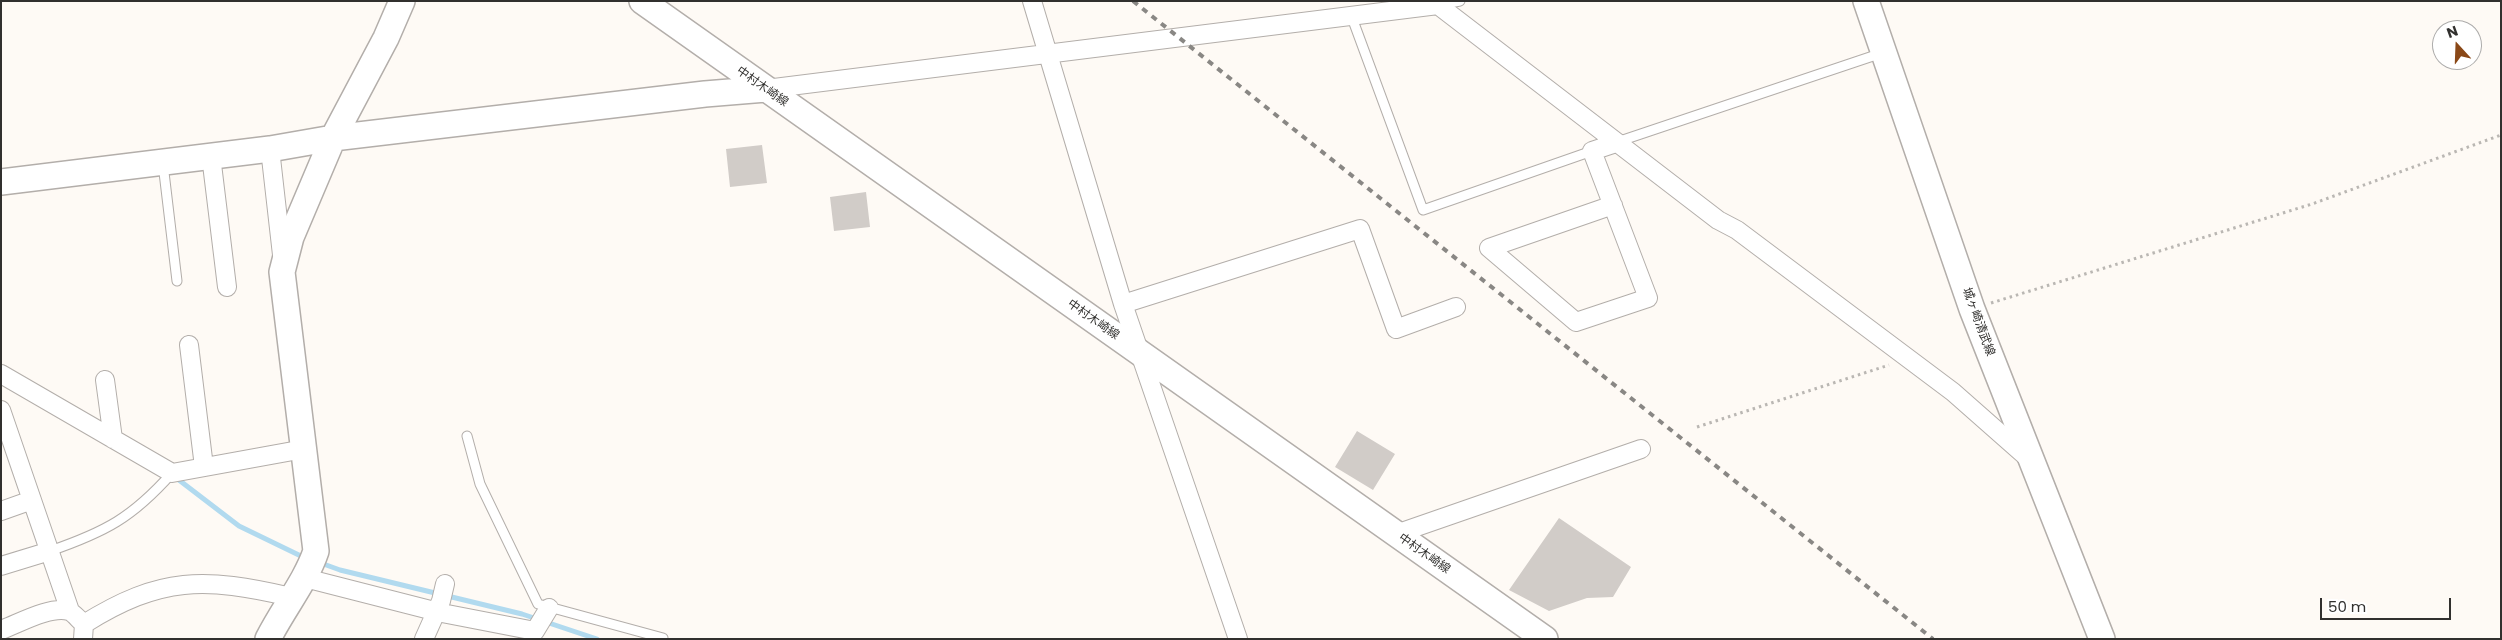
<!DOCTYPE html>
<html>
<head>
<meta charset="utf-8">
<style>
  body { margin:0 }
  #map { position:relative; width:2502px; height:640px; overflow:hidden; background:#fefaf5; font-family:Poppins,sans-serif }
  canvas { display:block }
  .frame { position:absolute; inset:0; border:2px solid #31302e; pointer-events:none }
  .north { position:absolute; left:2432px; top:20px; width:50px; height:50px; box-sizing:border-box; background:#fff; border:1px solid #adacab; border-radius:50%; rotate:340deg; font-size:14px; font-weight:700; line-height:20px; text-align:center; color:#31302e }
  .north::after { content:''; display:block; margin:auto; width:18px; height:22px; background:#8a4817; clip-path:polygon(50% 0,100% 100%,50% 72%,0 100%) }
  .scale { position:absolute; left:2320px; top:598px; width:131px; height:22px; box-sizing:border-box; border:2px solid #31302e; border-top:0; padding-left:6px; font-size:15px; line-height:18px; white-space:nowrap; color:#31302e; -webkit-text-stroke:4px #fff; paint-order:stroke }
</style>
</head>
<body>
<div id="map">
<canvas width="2502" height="640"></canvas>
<div class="frame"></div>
<div class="north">N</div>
<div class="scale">50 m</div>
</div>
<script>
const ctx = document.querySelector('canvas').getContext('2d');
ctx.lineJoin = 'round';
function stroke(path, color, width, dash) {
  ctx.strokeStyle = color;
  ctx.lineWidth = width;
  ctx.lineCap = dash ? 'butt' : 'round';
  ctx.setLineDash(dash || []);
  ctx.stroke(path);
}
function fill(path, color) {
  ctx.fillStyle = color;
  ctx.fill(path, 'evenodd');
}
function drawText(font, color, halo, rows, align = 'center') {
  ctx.font = font + ' Poppins,"Noto Sans JP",sans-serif';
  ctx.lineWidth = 5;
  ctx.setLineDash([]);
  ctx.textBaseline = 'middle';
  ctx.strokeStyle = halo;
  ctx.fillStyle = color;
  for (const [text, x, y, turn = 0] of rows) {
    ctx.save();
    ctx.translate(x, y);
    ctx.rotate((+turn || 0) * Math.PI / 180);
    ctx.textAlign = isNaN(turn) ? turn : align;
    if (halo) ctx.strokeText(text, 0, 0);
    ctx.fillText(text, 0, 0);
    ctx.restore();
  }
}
stroke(new Path2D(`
  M 175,477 L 239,526 L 305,558
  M 318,562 L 340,570 L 522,614 L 597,639`), '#b1daef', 5);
fill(new Path2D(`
  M 762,145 L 767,183 L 730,187 L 726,149 Z
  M 866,192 L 870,227 L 834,231 L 830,197 Z
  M 1357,431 L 1395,454 L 1373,490 L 1335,467 Z
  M 1559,518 L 1631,567 L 1613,597 L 1587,598 L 1549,611 L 1509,590 Z`), '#d1ccc8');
const lane = new Path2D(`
  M 1439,5 L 1460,1
  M 1351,15 L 1423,210 L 1592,151
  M 1617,142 L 1882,53
  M 163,164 L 177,281
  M 467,436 L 480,484 L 538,604 L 663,638
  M 50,551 C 105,532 132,518 172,473`);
const street = new Path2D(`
  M 1032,1 L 1123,304 L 1238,639
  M 766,89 L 1438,5 L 1718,220 L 1737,230 L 1953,392 L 2029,459
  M 270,149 L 282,255
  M 211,156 L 227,287
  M 1613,205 L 1489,248 L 1576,322 L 1648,298 L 1592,151 L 1616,143
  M 1123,304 L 1360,229 L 1396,329 L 1456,307
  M 189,345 L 204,467
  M 1,374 L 172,473 L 304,449
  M 105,380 L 113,439
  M 1,410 L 70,611
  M 1,511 L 32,500
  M 1396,534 L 1641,449
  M 1,566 L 50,551
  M 305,578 L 442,613 L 535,631 L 549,608
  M 84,624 C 161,576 204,577 291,597
  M 1,630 C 20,623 49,606 69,611 C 74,613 79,620 84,624 L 83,639
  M 424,639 L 441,601 L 445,584`);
const secondary = new Path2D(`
  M 642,1 L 1545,639
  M 1866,1 L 1972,309 L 2102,639
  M 1,182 L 270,149 L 333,138 L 705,94 L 766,89
  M 268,639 C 283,609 306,581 316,551 L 282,272 L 291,237 L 333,138 L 386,38 L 402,1`);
stroke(lane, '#b3aeaa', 11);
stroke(street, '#b3aeaa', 20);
stroke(secondary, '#b3aeaa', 28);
stroke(new Path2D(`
  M 1991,303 L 2312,204 L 2501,135
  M 1697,427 L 1889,365`), '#bab7b3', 3, [2.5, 4]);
stroke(lane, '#fff', 9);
stroke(street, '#fff', 18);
stroke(secondary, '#fff', 25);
stroke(new Path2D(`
  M 1133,1 L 1933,639`), '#898784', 4, [6, 6]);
drawText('12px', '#31302e', '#fff', [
  ["中村木崎線",762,87,35],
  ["中村木崎線",1093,320,35],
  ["城ヶ崎清武線",1978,322,70],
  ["中村木崎線",1424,554,35]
]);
</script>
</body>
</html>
